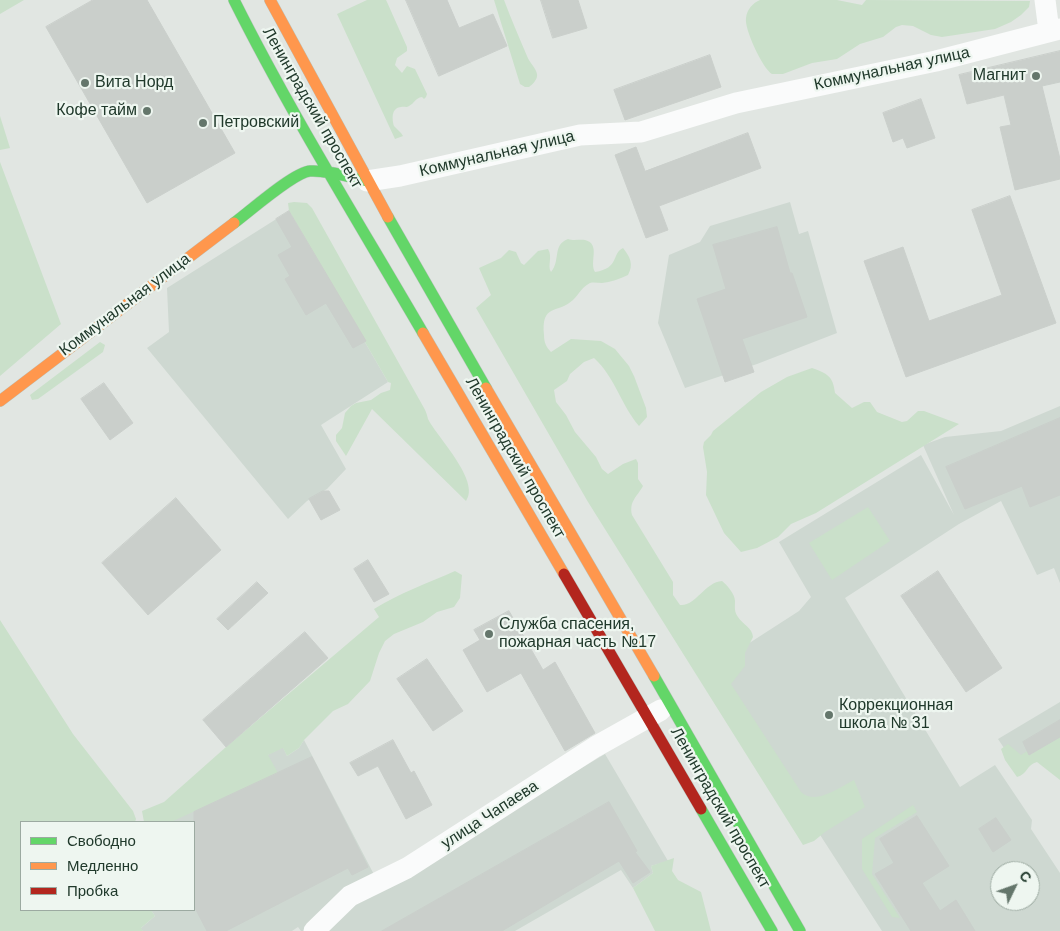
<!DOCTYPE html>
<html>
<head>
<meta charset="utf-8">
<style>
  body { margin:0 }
  #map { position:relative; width:1060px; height:931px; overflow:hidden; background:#e1e6e2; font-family:Helvetica,sans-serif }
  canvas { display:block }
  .legend { position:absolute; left:20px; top:821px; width:175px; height:90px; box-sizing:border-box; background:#eef6f0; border:1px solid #9caaa1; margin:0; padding:6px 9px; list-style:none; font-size:15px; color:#20392b }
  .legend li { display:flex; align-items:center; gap:10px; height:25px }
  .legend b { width:25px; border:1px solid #9caaa1 }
  .north { position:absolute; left:990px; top:861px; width:50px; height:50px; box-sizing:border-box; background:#eef6f0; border:1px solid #9caaa1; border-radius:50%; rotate:48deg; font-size:14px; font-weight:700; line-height:20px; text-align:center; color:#20392b }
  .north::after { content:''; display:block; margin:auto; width:18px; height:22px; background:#64766b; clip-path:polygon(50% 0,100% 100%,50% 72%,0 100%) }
</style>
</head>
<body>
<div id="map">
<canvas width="1060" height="931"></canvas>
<ul class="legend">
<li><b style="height:6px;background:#63d668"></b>Свободно</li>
<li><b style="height:6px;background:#ff974d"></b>Медленно</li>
<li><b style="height:6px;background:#b3261e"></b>Пробка</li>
</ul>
<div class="north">С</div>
</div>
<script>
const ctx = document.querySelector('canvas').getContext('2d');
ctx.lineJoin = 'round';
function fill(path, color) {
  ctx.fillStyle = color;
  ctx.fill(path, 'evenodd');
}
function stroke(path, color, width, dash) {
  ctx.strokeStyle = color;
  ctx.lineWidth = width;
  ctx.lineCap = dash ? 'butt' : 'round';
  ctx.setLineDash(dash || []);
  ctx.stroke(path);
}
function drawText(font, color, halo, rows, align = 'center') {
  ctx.font = font + ' Helvetica,sans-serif';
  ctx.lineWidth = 4.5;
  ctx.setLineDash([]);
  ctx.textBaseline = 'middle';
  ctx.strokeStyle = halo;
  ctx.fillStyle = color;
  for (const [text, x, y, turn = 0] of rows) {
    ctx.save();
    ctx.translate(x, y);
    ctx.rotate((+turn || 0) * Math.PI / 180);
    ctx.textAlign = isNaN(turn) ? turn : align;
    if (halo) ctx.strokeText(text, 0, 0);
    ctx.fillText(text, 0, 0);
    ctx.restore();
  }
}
fill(new Path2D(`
  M 790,202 L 799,234 L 808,231 L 837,333 L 757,364 L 685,388 L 658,323 L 669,255 L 700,242 L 710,226 Z
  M 289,211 L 388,382 L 321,425 L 346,469 L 327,489 L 307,501 L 288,519 L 147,348 L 169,332 L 167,288 Z
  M 1060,406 L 1060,583 L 1054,568 L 1037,575 L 1001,501 L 959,524 L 845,598 L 960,787 L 995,765 L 1032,820 L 1031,829 L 1060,873 L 1060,931 L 882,931 L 764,748 L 719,682 L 723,660 L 799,611 L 811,597 L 779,542 L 921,455 L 954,515 L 923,445 L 945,437 L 1001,431 ZM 1000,871 L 1030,871 L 1030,901 L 1000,901 Z
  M 1060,702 L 1060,735 L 1014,763 L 998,739 Z
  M 304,740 L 381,888 L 605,754 L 668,861 L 651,866 L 653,873 L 633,888 L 621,870 L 515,931 L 301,931 L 298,927 L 292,931 L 143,931 L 140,929 L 155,916 L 151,910 L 194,910 L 194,822 L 168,822 L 273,766 L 267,755 L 283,747 L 287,756 L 299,748 Z`), '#ced8d1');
fill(new Path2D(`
  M 0,0 L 24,0 L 0,14 Z
  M 367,0 L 386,0 L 387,2 L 407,47 L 407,51 L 397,58 L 395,65 L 402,73 L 407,66 L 415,69 L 427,94 L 426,97 L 424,99 L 422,97 C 415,98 415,103 409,106 C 406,108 405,106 401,107 C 391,108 392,119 394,126 L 401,133 L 403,136 L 395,139 L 337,14 Z
  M 494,0 L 504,0 C 511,19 519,37 527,56 C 529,62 536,68 537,74 C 538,79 533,84 529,87 L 525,87 L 520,84 Z
  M 760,0 L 837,0 L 862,5 L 866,0 L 1030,1 L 1029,7 L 1021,15 L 1011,22 L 995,29 L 942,37 L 931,35 L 913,26 L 902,25 L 896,27 L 883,37 L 860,44 L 837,59 L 812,63 L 783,74 L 772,74 C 763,69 744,29 746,18 C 747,9 753,3 760,0 Z
  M 0,116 L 10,148 L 0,150 Z
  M 0,162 L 61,324 L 0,376 Z
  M 294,202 L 307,203 L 312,208 L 424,408 C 426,411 427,415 428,419 C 437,437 481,481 466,501 L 372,409 L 346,456 L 336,441 L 336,435 L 342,428 L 345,413 L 351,406 L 356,403 L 371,400 L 381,393 L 390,390 L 391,383 L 388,382 L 289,211 L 288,203 Z
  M 568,239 C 574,241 579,239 585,240 C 601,244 589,262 595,272 C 620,268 611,254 623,248 C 630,257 634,264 628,275 C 620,279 610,282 602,283 C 598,283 594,282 590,283 C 582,287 579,294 573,300 C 558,314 541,303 544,335 C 544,342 546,347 551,352 L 571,339 L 601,341 L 615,349 L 629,366 L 634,376 L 646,408 L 647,417 L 639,426 C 621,405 615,377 594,358 L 584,362 L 570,374 L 567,381 L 554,390 L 556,402 L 566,415 L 575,432 L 596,457 L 602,469 L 608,474 L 623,464 L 636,459 L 638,463 L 638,479 L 643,486 C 637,497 629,501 632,515 L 673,582 L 673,595 L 680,605 C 695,607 705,582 722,581 C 727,585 735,594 735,601 C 735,608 734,611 738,617 C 743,625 752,627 753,637 L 745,653 L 745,666 L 731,684 L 801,792 C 815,806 840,787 854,780 L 865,807 L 825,832 L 814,841 L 803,845 L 588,502 L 476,308 L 491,295 L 479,268 L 501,258 L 509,250 L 516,252 L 521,263 L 524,265 L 538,251 L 548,249 C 553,257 547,266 551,272 C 561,260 552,245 568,239 Z
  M 100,342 L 105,345 L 103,352 L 38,399 L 32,400 L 30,395 Z
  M 812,368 C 828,374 833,376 835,393 L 852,408 L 864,402 L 870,402 L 877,412 L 902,422 L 907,421 L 918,411 L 924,411 L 959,424 L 816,513 L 791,524 L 778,537 L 757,548 L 741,552 L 724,533 L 706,495 L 707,472 L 703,447 L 704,442 L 711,435 L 713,431 L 761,392 L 787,377 Z
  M 868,507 L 890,541 L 832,580 L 809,543 Z
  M 455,571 L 462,575 L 460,598 L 454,607 L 437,612 L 423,622 L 394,634 L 385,641 L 379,653 L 370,681 L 348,704 L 333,711 L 304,740 L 299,748 L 287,756 L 283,748 L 268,755 L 278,773 L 171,822 L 144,822 L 142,811 L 164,802 L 226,747 L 379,617 L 374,609 C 400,593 428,583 455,571 Z
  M 0,620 L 73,734 L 133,811 L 136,819 L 135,822 L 21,822 L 21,910 L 151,910 L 155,916 L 141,928 L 143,931 L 0,931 Z
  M 1060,730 L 1060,780 L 1037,762 C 1027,764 1027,775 1017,777 L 1005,760 L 1001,749 L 1008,744 L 1021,755 Z
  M 913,805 L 917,812 L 875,838 L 872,874 L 900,918 L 892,917 L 862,869 L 862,839 Z
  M 674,858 L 672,871 L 678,880 L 701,892 L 711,931 L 655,931 L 633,888 L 653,873 L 651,866 Z`), '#cae0ca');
const building = new Path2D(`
  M 93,0 L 147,0 L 235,153 L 147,203 L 46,27 Z
  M 406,0 L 447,0 L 459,28 L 493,14 L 507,46 L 439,76 Z
  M 541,0 L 578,0 L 587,28 L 553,38 Z
  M 1060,51 L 1060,82 L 1042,86 L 1060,159 L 1060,179 L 1015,190 L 1000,127 L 1011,125 L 1004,95 L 967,104 L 959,75 Z
  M 710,55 L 721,87 L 625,120 L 614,90 Z
  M 921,99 L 935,138 L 907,148 L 903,138 L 893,142 L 883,113 Z
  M 748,133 L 761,168 L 659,206 L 668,230 L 646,238 L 615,155 L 636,147 L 645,171 Z
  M 1010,196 L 1056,323 L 906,377 L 864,261 L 903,247 L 929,321 L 1002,295 L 972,210 Z
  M 289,211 L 366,341 L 353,348 L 326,303 L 306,315 L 285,279 L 290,276 L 278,255 L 292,247 L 276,219 Z
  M 777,227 L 790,273 L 792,273 L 807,317 L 742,339 L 754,372 L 725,382 L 697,299 L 726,289 L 713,245 Z
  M 104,383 L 133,423 L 110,440 L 81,399 Z
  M 1060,418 L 1060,495 L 1030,507 L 1022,486 L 965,509 L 946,467 Z
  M 323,491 L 329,491 L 340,510 L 321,520 L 309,499 Z
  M 176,498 L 221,550 L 148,615 L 102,563 Z
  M 368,560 L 389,594 L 374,602 L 354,569 Z
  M 938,571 L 1002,668 L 966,692 L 901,596 Z
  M 257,582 L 268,593 L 228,630 L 217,619 Z
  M 509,611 L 543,670 L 555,662 L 595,733 L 565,751 L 521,673 L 487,692 L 463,650 L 480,640 L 474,630 Z
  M 305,632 L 328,658 L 226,747 L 203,720 Z
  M 427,659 L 463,711 L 433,731 L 397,679 Z
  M 1060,720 L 1060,737 L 1029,755 L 1023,742 Z
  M 393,740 L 411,773 L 414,771 L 432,805 L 406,819 L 378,766 L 358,776 L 350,763 Z
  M 312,757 L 368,867 L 352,875 L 348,868 L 226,931 L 207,931 L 194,906 L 194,812 Z
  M 609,802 L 637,851 L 635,852 L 650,872 L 633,883 L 619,861 L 502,931 L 382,931 Z
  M 917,816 L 949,866 L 922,883 L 940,911 L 956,900 L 975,931 L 911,931 L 875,874 L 894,863 L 880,839 Z
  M 996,818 L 1011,840 L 993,852 L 979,829 Z`);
fill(building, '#cacfcb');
stroke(building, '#cacfcb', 1);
const fast = new Path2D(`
  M 234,0 C 291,114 359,223 423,333
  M 388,217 L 486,388
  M 234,223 C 249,212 294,172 310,171 C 329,170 349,177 367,181
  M 654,676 L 800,931
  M 701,809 L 772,931`);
const slow = new Path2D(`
  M 270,0 L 388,217
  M 423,333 L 564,574
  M 486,388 L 654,676
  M 0,401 L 234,223`);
const jam = new Path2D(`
  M 564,574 L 701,809`);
stroke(fast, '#bac3bd', 12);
stroke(slow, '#bac3bd', 12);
stroke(jam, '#bac3bd', 12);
stroke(new Path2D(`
  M 1045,0 L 1049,31
  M 367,181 L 400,176 L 580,135 L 641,132 L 736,103 L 936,61 L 1060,29
  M 314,931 L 350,896 L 407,868 L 595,747 L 661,710`), '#fafbfb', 21);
stroke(fast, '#63d668', 11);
stroke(slow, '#ff974d', 11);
stroke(jam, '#b3261e', 11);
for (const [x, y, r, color] of [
  [1036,76,5,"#64766b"],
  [85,83,5,"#64766b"],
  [147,111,5,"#64766b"],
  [203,123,5,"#64766b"],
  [489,634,5,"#64766b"],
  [829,715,5,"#64766b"]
]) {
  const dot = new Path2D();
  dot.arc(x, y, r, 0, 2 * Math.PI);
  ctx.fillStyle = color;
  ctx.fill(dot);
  stroke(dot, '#eef6f0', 2);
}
drawText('16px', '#20392b', '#eef6f0', [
  ["Коммунальная улица",892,69,-12],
  ["Ленинградский проспект",312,108,60],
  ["Коммунальная улица",497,154,-13],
  ["Коммунальная улица",125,305,-37],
  ["Ленинградский проспект",515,458,60],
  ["Ленинградский проспект",720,808,60],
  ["улица Чапаева",490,815,-33]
]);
drawText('16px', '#20392b', '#eef6f0', [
  ["Магнит",1026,76,"right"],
  ["Вита Норд",95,83],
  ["Кофе тайм",137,111,"right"],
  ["Петровский",213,123],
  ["Служба спасения,",499,625],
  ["пожарная часть №17",499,643],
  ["Коррекционная",839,706],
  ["школа № 31",839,724]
], 'left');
</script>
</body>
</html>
